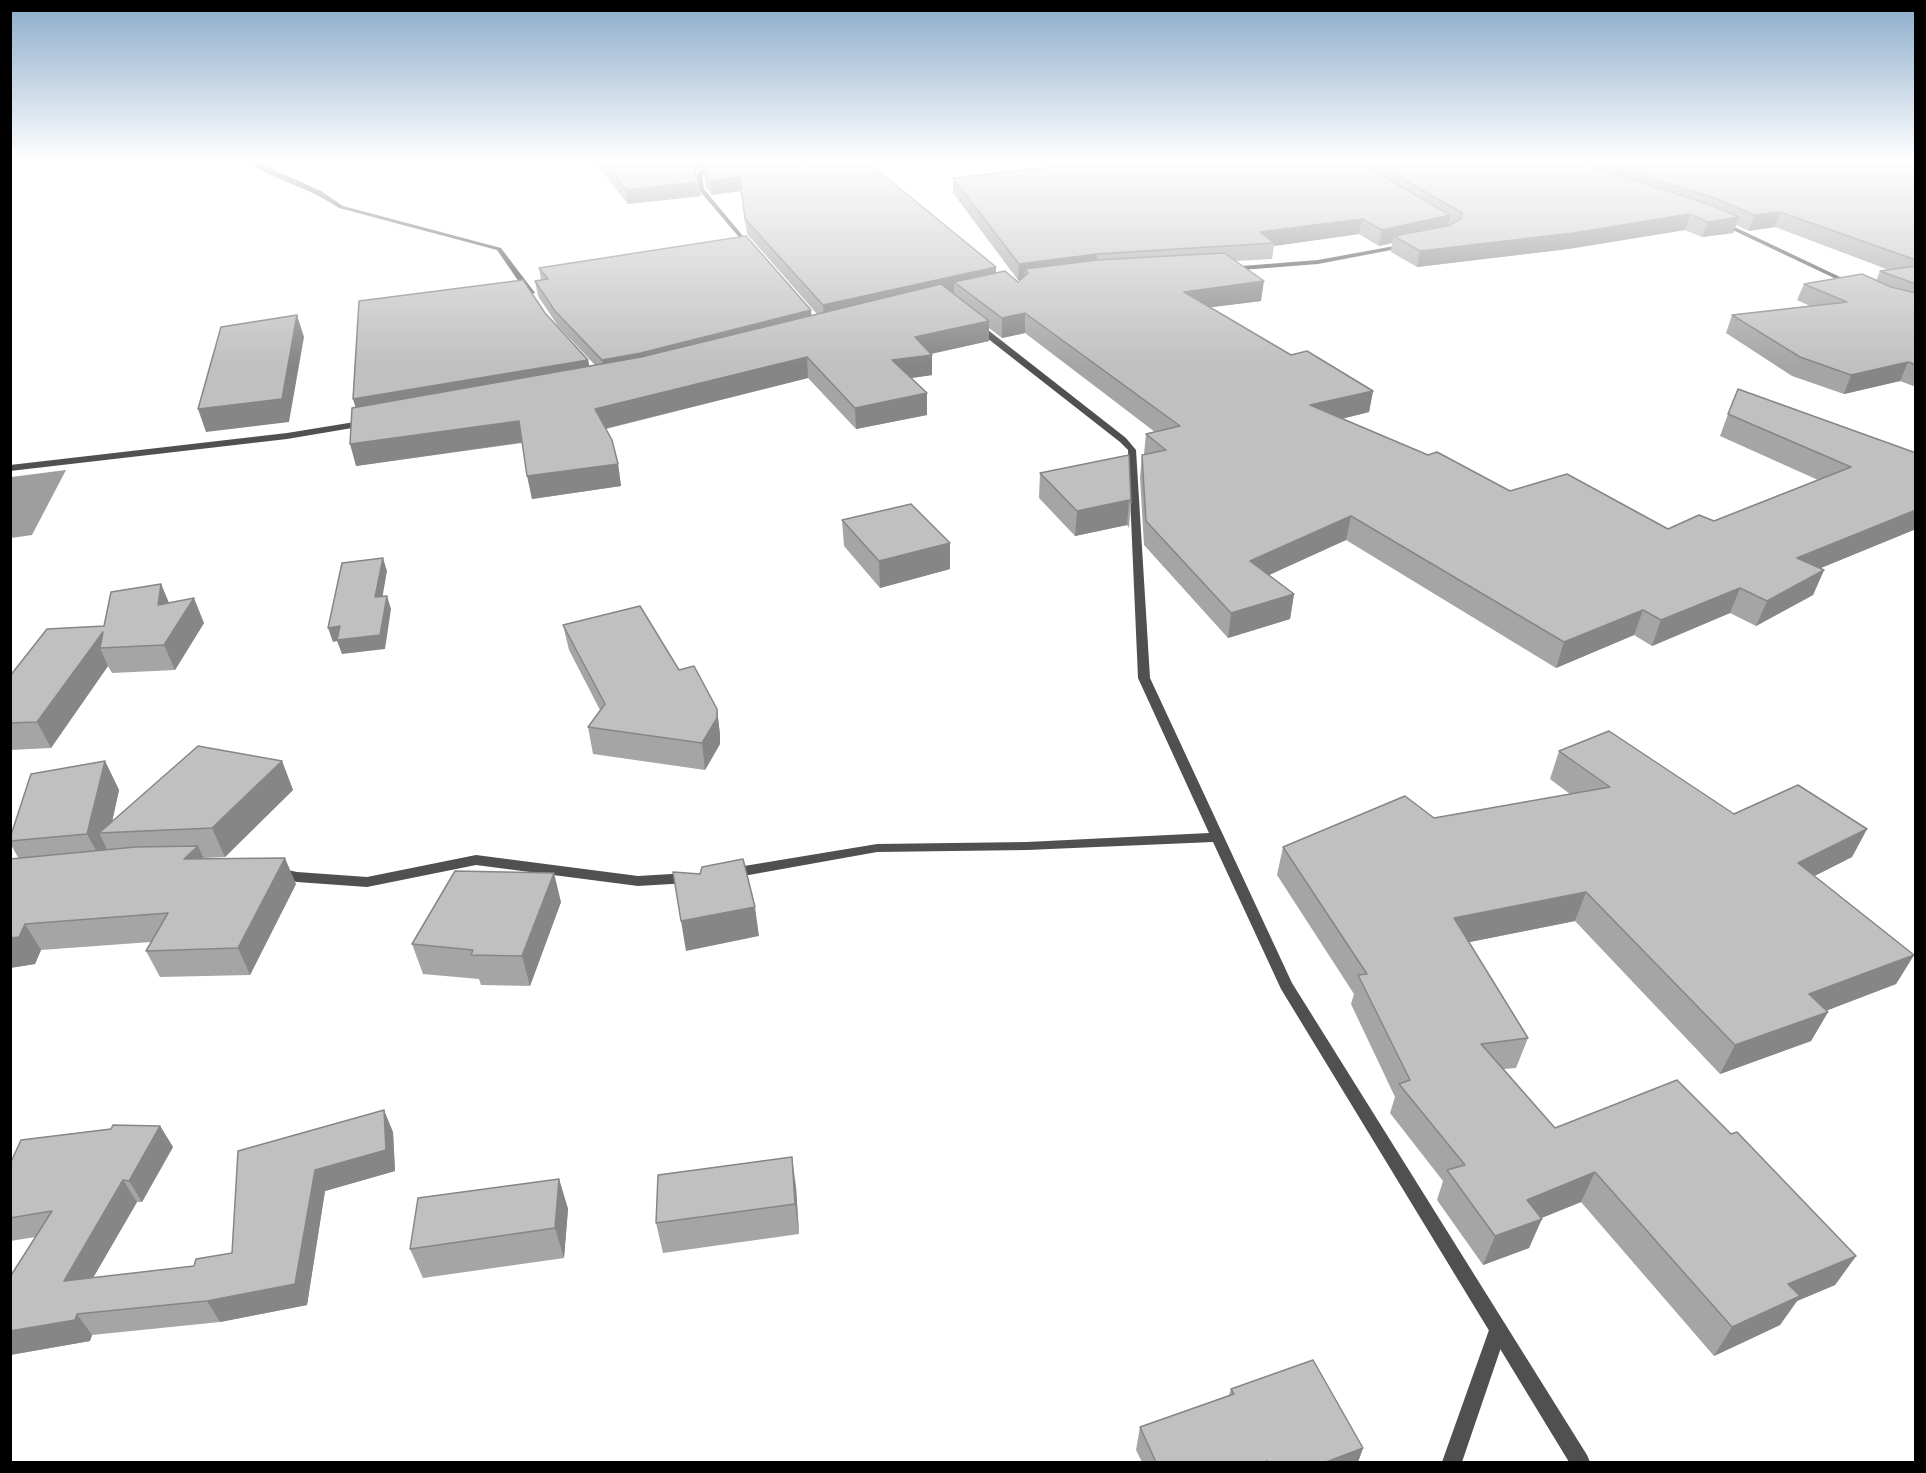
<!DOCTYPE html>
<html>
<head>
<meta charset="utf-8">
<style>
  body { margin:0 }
  #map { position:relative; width:1926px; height:1473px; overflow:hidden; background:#fff; font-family:Cabin,sans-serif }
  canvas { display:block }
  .frame { position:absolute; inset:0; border:12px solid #000; pointer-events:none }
</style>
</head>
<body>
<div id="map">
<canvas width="1926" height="1473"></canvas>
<div class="frame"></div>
</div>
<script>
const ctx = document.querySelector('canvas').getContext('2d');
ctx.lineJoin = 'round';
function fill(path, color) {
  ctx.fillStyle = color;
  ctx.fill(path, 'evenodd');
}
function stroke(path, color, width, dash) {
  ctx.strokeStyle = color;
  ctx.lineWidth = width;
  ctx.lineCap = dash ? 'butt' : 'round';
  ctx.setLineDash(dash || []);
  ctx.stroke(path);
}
fill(new Path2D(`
  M 66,470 L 32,535 L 11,538 L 11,477 Z`), '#9e9e9e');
fill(new Path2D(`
  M 1498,1321 L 1505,1324 L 1507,1330 L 1462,1462 L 1442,1462 L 1489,1330 L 1491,1324 Z`), '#505050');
fill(new Path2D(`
  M 243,159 L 250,159 L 321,191 L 343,206 L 501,248 L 535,293 L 528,295 L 497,250 L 339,208 C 309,187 272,180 243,159 Z
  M 729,159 L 739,159 L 713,167 L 702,175 L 704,189 L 752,247 L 753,248 L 750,250 L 698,189 L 697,173 L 709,165 Z
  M 1722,221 L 1855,284 L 1856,285 L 1851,286 L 1720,224 L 1719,223 Z
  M 1405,244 L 1408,246 L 1407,247 L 1318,264 L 1229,271 L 1226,269 L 1229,267 L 1318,260 Z
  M 973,323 L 979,323 L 1126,438 L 1136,450 L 1150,678 L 1292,983 L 1587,1455 L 1590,1462 L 1569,1462 L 1281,989 L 1213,842 L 1027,850 L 877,852 L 732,878 L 727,876 L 725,873 L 727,870 L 732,868 L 877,844 L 1027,842 L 1209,833 L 1138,678 L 1128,450 L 1120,442 L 973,327 Z
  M 367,420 L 371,423 L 370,425 L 287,439 L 10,471 L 10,465 L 287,433 Z
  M 476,855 L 638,876 L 688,873 L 693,875 L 695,878 L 693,881 L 688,883 L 638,886 L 476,865 L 367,887 L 297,882 L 273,876 L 271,873 L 273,870 L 278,868 L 297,872 L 367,877 Z`), '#505050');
fill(new Path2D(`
  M 592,159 L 864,159 L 996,267 L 996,273 L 1018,282 L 1020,280 L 1018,280 L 953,193 L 953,178 L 1064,165 L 1064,159 L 1916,159 L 1916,387 L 1900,381 L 1844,394 L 1792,376 L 1726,333 L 1732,315 L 1810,306 L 1797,300 L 1804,284 L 1876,281 L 1880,271 L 1889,270 L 1775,227 L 1749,231 L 1736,225 L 1733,233 L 1702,237 L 1685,230 L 1568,249 L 1417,267 L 1391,252 L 1392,243 L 1379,246 L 1359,234 L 1274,246 L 1272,259 L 1235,261 L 1261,301 L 1210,307 L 1291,355 L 1373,391 L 1369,412 L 1342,419 L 1510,491 L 1668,529 L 1714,521 L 1818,480 L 1720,436 L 1728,414 L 1916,453 L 1916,529 L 1820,568 L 1824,570 L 1813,595 L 1756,626 L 1730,613 L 1652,646 L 1634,635 L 1556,668 L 1346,540 L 1269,575 L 1294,594 L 1290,619 L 1228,638 L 1144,545 L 1140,477 L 1142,455 L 1144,454 L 1146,434 L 1155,432 L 1025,333 L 1002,338 L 989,328 L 989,341 L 931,354 L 932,355 L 932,375 L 911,378 L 927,393 L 927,415 L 856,429 L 808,378 L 606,429 L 618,464 L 621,486 L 532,499 L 522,443 L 356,466 L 355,407 L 545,313 L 588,360 L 589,366 L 595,365 L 558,326 L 538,296 L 535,281 L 541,280 L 539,268 L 811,316 L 817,314 L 747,234 L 741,191 L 712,195 L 706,188 L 703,167 L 696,171 L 696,177 L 701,196 L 628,204 Z
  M 1129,455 L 1131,503 L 1129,528 L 1127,525 L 1075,536 L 1039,498 L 1040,473 Z
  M 842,520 L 950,569 L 880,588 L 844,546 Z
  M 161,584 L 169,603 L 204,623 L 175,670 L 112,673 L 108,666 L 51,748 L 10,750 L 10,676 L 104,626 Z
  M 563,625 L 679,670 L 717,709 L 720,735 L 720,744 L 705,770 L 593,754 L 588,727 L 600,710 L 569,650 Z
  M 1559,751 L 1734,814 L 1867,829 L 1852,857 L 1814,876 L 1914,955 L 1896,984 L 1827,1010 L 1828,1012 L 1811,1041 L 1720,1074 L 1575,921 L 1469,942 L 1528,1038 L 1516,1068 L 1504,1069 L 1555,1128 L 1731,1134 L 1856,1256 L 1835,1285 L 1797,1301 L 1780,1325 L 1714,1356 L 1581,1202 L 1541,1218 L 1529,1248 L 1483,1265 L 1437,1200 L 1443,1181 L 1390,1113 L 1395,1097 L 1351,1004 L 1354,994 L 1277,875 L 1283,847 L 1570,794 L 1550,779 Z
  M 105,761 L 119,790 L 112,821 L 282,761 L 293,790 L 225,857 L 204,858 L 204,859 L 296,884 L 250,975 L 160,977 L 146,951 L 151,942 L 41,950 L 35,964 L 10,968 L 10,859 L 19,859 L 10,843 L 10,838 Z
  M 561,902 L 530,986 L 481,985 L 479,979 L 423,974 L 412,944 Z
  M 160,1126 L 173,1147 L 142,1202 L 137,1202 L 93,1278 L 194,1266 L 232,1253 L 393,1132 L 395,1171 L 325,1191 L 307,1305 L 220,1322 L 92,1335 L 90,1341 L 10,1355 L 10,1277 L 36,1237 L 10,1241 L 10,1164 Z
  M 559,1179 L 568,1209 L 564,1258 L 423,1278 L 410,1249 Z
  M 796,1187 L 799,1234 L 663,1253 L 656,1223 Z
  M 1231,1389 L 1363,1448 L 1358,1462 L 1142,1462 L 1136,1450 L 1140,1427 L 1229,1395 Z`), '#a5a5a5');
fill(new Path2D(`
  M 694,159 L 727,159 L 716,160 L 696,171 L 696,182 L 699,182 L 701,196 L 628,204 L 626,190 Z
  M 740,177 L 741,191 L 712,195 L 710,181 Z
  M 1780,212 L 1775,227 L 1749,231 L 1754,215 Z
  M 1690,214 L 1685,230 L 1568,249 L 1417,267 L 1420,251 Z
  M 1450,215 L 1447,231 L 1394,236 L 1392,243 L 1379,246 L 1382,230 Z
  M 1739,217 L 1733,233 L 1702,237 L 1708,222 Z
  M 1362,219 L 1359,234 L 1274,246 L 1274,243 L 1260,232 Z
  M 1097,254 L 1096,271 L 1028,273 L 1025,269 L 1024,280 L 1018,280 L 1019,264 Z
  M 996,267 L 996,283 L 954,282 L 954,292 L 824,322 L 823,305 Z
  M 1264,281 L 1261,301 L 1182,311 L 1184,292 Z
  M 811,310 L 812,325 L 605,376 L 602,360 Z
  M 1025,313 L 1025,333 L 1002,338 L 1002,318 Z
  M 297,315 L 304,337 L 289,422 L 206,432 L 198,409 Z
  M 989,321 L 989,341 L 916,357 L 915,337 Z
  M 932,355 L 932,375 L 892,381 L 892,360 Z
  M 807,357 L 808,378 L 599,430 L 595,409 Z
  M 588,360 L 592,379 L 359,419 L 353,399 Z
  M 1908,362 L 1900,381 L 1844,394 L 1851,375 Z
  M 1373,391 L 1369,412 L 1307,427 L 1310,405 Z
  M 927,393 L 927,415 L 856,429 L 855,408 Z
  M 519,421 L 524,442 L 356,466 L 350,444 Z
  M 618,464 L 621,486 L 532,499 L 527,476 Z
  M 1129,500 L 1127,525 L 1075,536 L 1077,511 Z
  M 1916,510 L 1916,529 L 1787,582 L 1797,558 Z
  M 1351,516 L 1346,540 L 1247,585 L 1250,561 Z
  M 950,543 L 950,569 L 880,588 L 879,561 Z
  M 383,558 L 387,571 L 380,611 L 375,597 Z
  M 1824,570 L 1813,595 L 1756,626 L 1767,601 Z
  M 161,584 L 171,608 L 158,605 Z
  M 1740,588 L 1730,613 L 1652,646 L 1661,620 Z
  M 1294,594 L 1290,619 L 1228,638 L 1231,613 Z
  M 387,596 L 391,609 L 385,649 L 342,654 L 337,641 L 333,642 L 328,628 Z
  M 194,598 L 204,623 L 175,670 L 164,645 Z
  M 1643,610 L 1634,635 L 1556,668 L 1564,642 Z
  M 103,632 L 100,648 L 108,666 L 51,748 L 37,722 Z
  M 717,709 L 720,735 L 720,744 L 705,770 L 702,743 Z
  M 105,761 L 119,790 L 110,832 L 99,833 L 106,847 L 103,863 L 87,834 Z
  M 282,761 L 293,790 L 225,857 L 212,828 Z
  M 1867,829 L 1852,857 L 1783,892 L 1798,863 Z
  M 198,846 L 210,872 L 184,859 Z
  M 285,858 L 296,884 L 250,975 L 238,948 Z
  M 554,873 L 561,902 L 530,986 L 522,956 Z
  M 1586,892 L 1575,921 L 1445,947 L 1454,918 Z
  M 755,907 L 759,936 L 686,951 L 681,921 Z
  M 25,924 L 41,950 L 35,964 L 10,968 L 10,938 Z
  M 1914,955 L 1896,984 L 1792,1024 L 1809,994 Z
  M 1828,1012 L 1811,1041 L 1720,1074 L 1735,1045 Z
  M 384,1110 L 393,1132 L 395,1171 L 325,1191 L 307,1305 L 220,1322 L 207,1301 L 315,1170 Z
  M 160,1126 L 173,1147 L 142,1202 L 129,1181 Z
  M 792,1157 L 796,1187 L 799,1234 L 795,1204 Z
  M 1595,1172 L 1581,1202 L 1522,1226 L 1542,1219 L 1529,1248 L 1483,1265 L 1495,1236 L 1527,1200 Z
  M 559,1179 L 568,1209 L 564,1258 L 555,1228 Z
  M 123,1180 L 137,1202 L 79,1302 L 64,1281 Z
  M 1856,1256 L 1835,1285 L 1797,1301 L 1780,1325 L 1714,1356 L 1732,1327 L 1788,1284 Z
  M 77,1314 L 92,1335 L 90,1341 L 10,1355 L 10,1331 Z
  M 1363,1448 L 1358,1462 L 1326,1462 Z`), '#868686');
const building = new Path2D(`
  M 601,159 L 694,159 L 694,175 L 699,182 L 626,190 Z
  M 707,159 L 803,159 L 816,168 L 824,166 L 823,163 L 817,159 L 864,159 L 996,267 L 823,305 L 745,219 L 740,177 L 710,181 L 705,174 L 703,162 Z
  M 1072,159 L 1359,159 L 1374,171 L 1450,215 L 1382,230 L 1362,219 L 1260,232 L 1274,243 L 1097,254 L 1019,264 L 953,178 L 1078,164 Z
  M 1373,159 L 1581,159 L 1599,169 L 1711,205 L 1739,217 L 1708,222 L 1690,214 L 1573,233 L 1420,251 L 1394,236 L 1448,226 L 1462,218 L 1462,213 L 1381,166 Z
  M 1597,159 L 1916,159 L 1916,260 L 1780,212 L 1754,215 L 1717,199 L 1605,164 Z
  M 746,236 L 811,310 L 641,353 L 602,360 L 555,311 L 535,281 L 548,279 L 539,268 Z
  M 1224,253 L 1264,281 L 1184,292 L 1291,355 L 1307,351 L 1373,391 L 1310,405 L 1428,455 L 1437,452 L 1510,491 L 1567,474 L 1668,529 L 1699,515 L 1714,521 L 1851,467 L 1728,414 L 1738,389 L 1916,453 L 1916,510 L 1797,558 L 1824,570 L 1767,601 L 1740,588 L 1661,620 L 1643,610 L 1564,642 L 1351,516 L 1250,561 L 1294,594 L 1231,613 L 1146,521 L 1142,455 L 1166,450 L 1146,434 L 1180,426 L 1025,313 L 1002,318 L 954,282 L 1005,271 L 1018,282 L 1028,273 L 1025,269 L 1097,260 Z
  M 1916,266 L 1916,284 L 1880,271 Z
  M 1862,274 L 1891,287 L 1916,293 L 1916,365 L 1908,362 L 1851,375 L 1800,357 L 1732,315 L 1847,302 L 1804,284 Z
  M 523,280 L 545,313 L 588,360 L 353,399 L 359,301 Z
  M 941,284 L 989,321 L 915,337 L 932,355 L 892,360 L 927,393 L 855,408 L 807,357 L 595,409 L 612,440 L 618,464 L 527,476 L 519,421 L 350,444 L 352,408 L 641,357 Z
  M 297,315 L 282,399 L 198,409 L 221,327 Z
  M 1129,455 L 1131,503 L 1129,500 L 1077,511 L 1040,473 Z
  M 911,504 L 950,543 L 879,561 L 842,520 Z
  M 383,558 L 375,597 L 387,596 L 380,635 L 337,640 L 340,626 L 328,628 L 342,563 Z
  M 161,584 L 158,605 L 194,598 L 164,645 L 100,648 L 103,632 L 37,722 L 10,723 L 10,676 L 47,629 L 104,626 L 111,592 Z
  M 640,606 L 679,670 L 694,666 L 717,709 L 717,718 L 702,743 L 588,727 L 605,704 L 563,625 Z
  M 1609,731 L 1734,814 L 1798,785 L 1867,829 L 1798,863 L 1914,955 L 1809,994 L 1828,1012 L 1735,1045 L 1586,892 L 1454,918 L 1528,1038 L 1481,1044 L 1555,1128 L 1677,1080 L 1731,1134 L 1737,1132 L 1856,1256 L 1788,1284 L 1800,1296 L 1732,1327 L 1595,1172 L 1527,1200 L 1542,1219 L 1495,1236 L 1447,1170 L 1465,1165 L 1399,1084 L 1410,1080 L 1358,975 L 1367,974 L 1283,847 L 1405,796 L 1434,818 L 1610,787 L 1559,751 Z
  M 198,746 L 282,761 L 212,828 L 99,833 Z
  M 105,761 L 87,834 L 10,841 L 10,838 L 31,774 Z
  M 198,846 L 184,859 L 285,858 L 238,948 L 146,951 L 168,913 L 25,924 L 19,937 L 10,938 L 10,859 L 135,847 Z
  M 743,859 L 755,907 L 681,921 L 673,872 L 700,874 L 702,867 Z
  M 455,871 L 554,873 L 522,956 L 471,955 L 473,950 L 412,944 Z
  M 384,1110 L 386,1150 L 315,1170 L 295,1284 L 207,1301 L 77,1314 L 75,1320 L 10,1331 L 10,1277 L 52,1211 L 10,1218 L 10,1164 L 21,1140 L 111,1129 L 113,1125 L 160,1126 L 129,1181 L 123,1180 L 64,1281 L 194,1266 L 196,1259 L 232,1253 L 238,1151 Z
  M 792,1157 L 795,1204 L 656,1223 L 658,1175 Z
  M 559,1179 L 555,1228 L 410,1249 L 418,1198 Z
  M 1313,1360 L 1363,1448 L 1326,1462 L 1268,1462 L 1267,1461 L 1264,1462 L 1156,1462 L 1140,1427 L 1234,1394 L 1231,1389 Z`);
fill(building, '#c0c0c0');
stroke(building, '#868686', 1.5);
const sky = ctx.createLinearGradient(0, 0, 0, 365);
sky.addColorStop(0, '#8aabca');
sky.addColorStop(0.44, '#fff');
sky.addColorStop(1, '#ffffff00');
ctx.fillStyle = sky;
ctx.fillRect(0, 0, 1926, 365);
</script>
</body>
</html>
